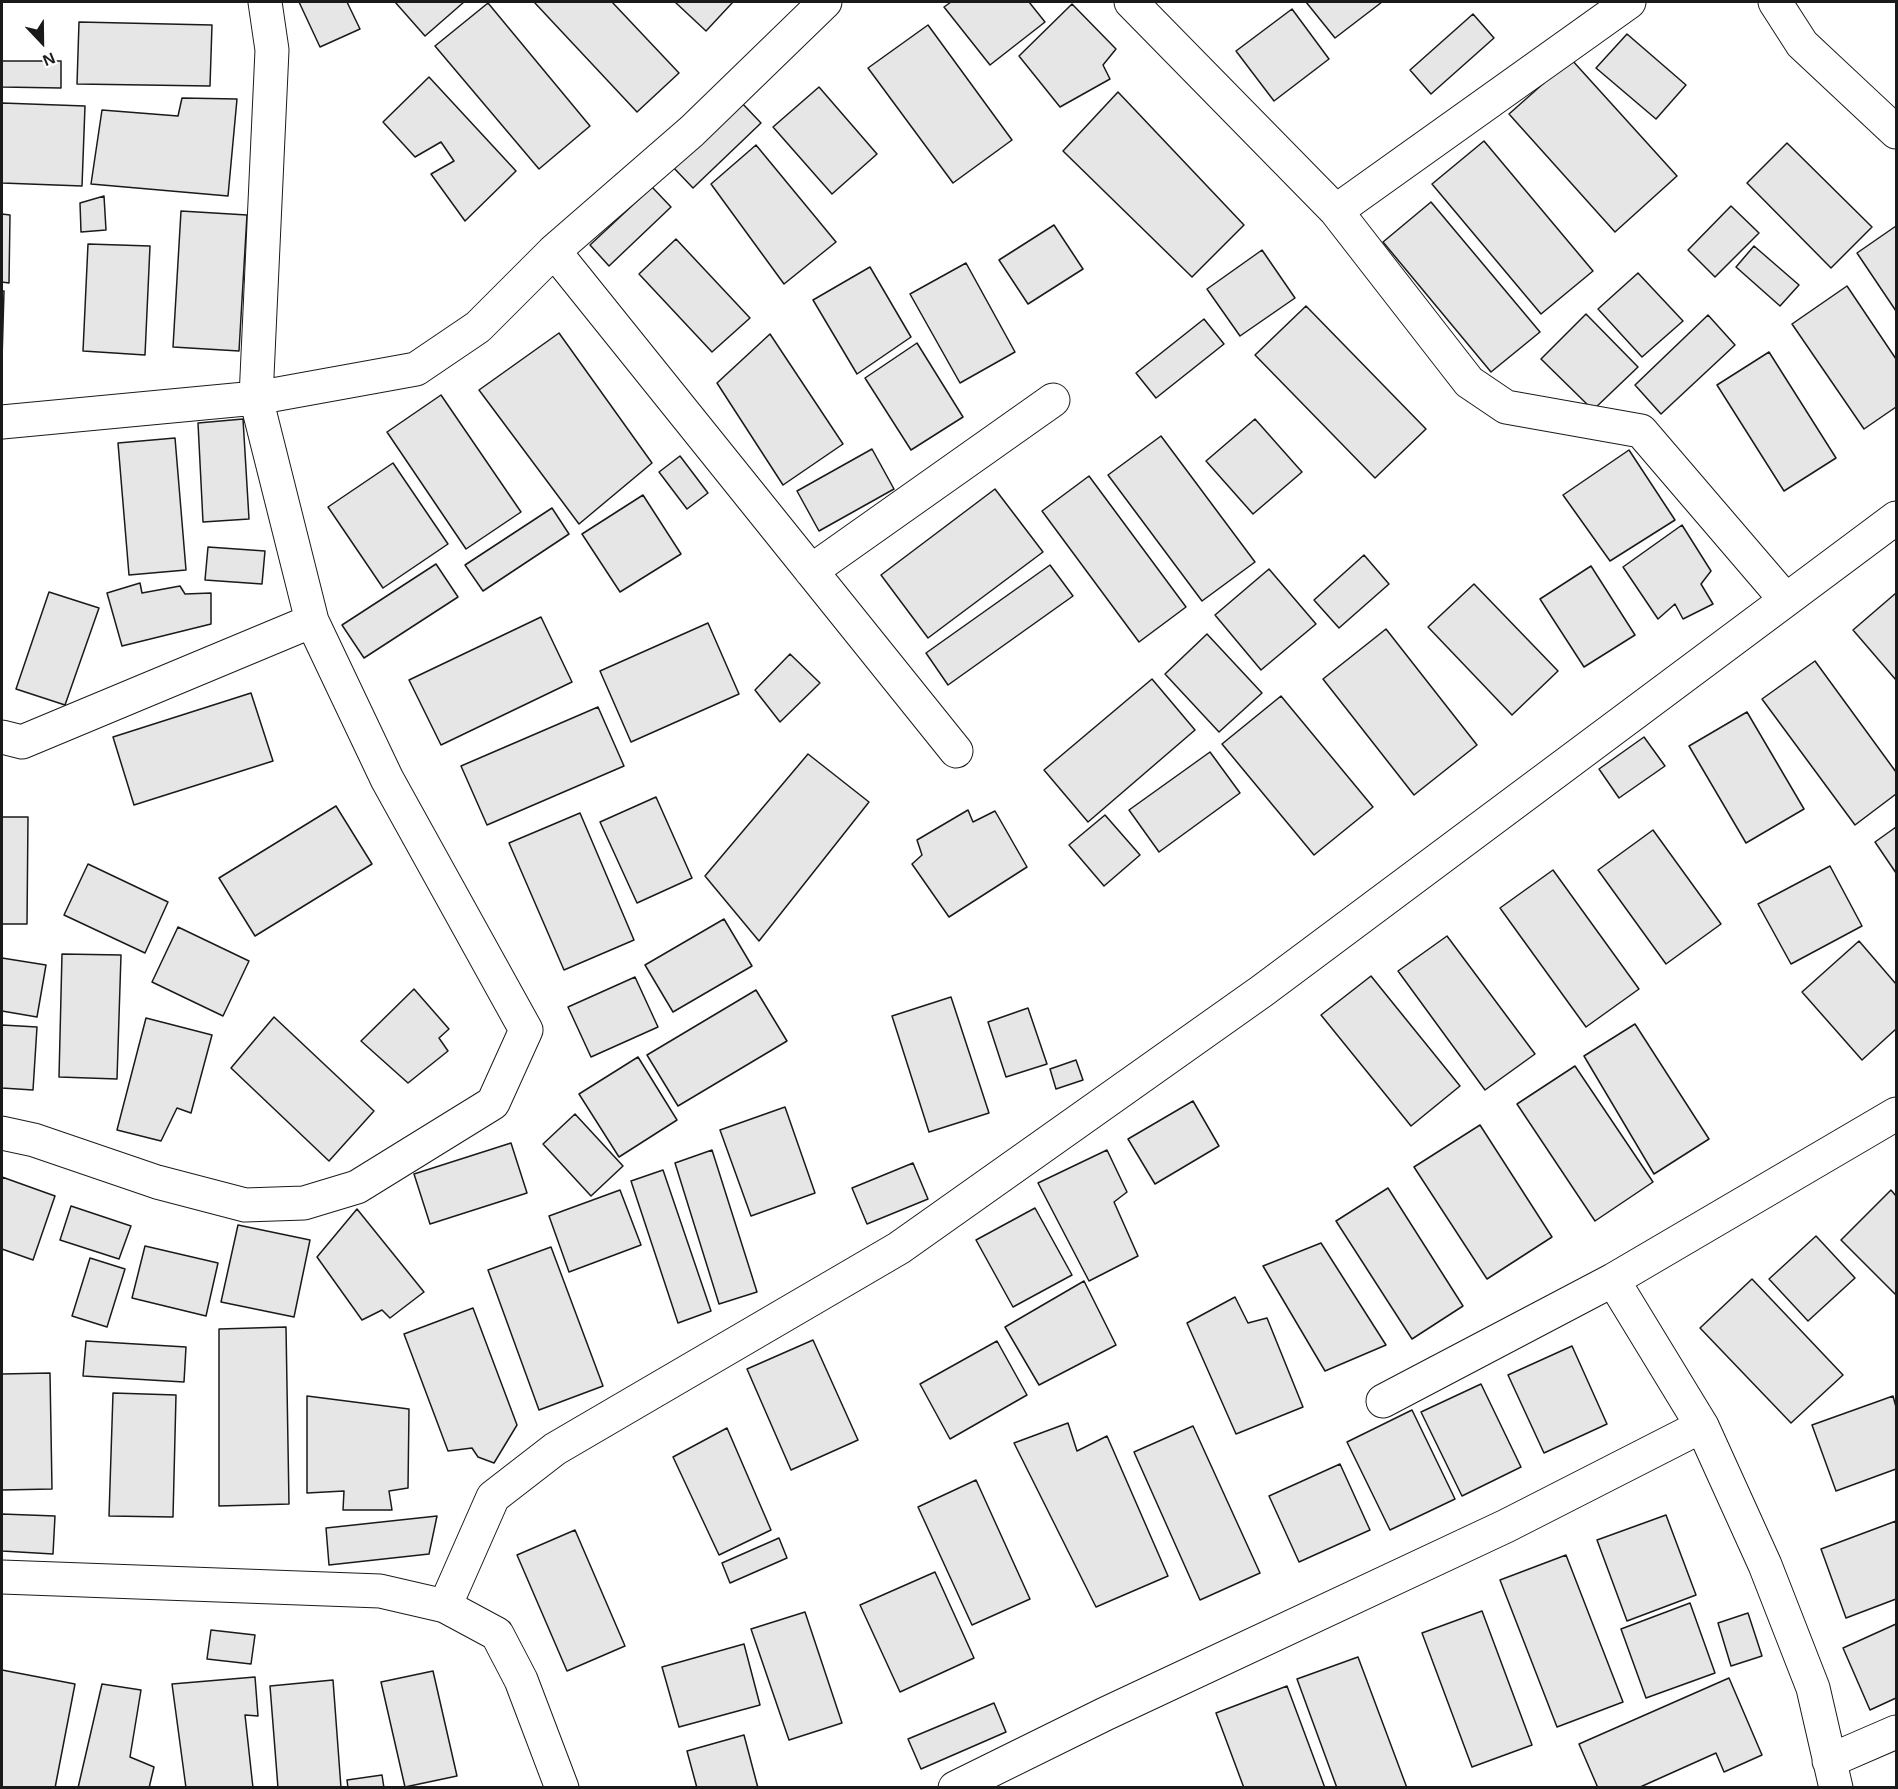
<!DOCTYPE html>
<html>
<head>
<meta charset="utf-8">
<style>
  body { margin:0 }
  #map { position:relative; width:1898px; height:1789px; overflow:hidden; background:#fff; font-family:Arial,sans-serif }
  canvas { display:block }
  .frame { position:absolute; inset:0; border:3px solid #1a1a1a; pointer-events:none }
  .north { position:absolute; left:12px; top:12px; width:60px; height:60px; -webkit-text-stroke:4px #fff; paint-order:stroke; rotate:158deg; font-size:16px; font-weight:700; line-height:24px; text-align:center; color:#1a1a1a }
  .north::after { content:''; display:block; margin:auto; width:21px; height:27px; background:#1a1a1a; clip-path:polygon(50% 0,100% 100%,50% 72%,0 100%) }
</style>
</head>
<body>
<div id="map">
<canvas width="1898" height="1789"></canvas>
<div class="frame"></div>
<div class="north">N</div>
</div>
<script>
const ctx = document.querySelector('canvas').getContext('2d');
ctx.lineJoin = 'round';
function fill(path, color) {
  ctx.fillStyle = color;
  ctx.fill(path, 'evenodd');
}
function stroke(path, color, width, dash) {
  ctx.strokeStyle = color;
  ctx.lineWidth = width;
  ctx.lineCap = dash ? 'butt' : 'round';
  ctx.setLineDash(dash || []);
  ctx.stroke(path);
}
const building = new Path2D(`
  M 299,2 L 347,2 L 360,29 L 320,47 Z
  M 395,2 L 464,2 L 425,36 Z
  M 534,2 L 612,2 L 679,73 L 637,112 Z
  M 675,2 L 733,2 L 706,31 Z
  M 951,2 L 1029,2 L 1045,22 L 990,65 L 944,7 Z
  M 1306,2 L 1382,2 L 1335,38 Z
  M 488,3 L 590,126 L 539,169 L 435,46 Z
  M 1072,4 L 1116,49 L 1103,65 L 1110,79 L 1060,107 L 1019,56 Z
  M 1292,9 L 1329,59 L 1274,101 L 1236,51 Z
  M 1473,14 L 1494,38 L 1431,94 L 1410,70 Z
  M 79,22 L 212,25 L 210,86 L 77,84 Z
  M 928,25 L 1012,140 L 953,183 L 868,68 Z
  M 1627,34 L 1686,85 L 1656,119 L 1596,68 Z
  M 1571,59 L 1677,176 L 1615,232 L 1509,114 Z
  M 2,61 L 61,61 L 61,88 L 2,87 Z
  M 429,77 L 516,171 L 465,221 L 431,174 L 454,161 L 441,142 L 415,157 L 383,122 Z
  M 819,87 L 877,154 L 832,194 L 773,127 Z
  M 1118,92 L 1244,225 L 1192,277 L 1063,151 Z
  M 182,98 L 237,99 L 228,196 L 91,184 L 102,110 L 178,116 Z
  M 739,100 L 761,123 L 693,188 L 671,165 Z
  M 2,103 L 85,106 L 82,186 L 2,183 Z
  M 1484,141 L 1593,271 L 1541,314 L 1432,184 Z
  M 1787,143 L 1872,227 L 1831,268 L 1747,183 Z
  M 756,145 L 836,242 L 784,284 L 711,184 Z
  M 652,187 L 671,207 L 609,266 L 590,245 Z
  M 104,196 L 106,230 L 81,232 L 80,203 Z
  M 1431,202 L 1540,332 L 1491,372 L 1383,242 Z
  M 1731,206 L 1759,233 L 1715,277 L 1688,250 Z
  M 181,211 L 247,215 L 239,351 L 173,347 Z
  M 2,214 L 10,215 L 9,283 L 2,282 Z
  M 1054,225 L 1083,269 L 1028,304 L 999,260 Z
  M 1896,226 L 1896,311 L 1857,253 Z
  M 676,239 L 750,318 L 712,352 L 639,274 Z
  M 88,244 L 150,246 L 145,355 L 83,351 Z
  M 1754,246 L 1799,285 L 1780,306 L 1736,267 Z
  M 1262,250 L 1295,298 L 1240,336 L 1207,289 Z
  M 966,263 L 1015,352 L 960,383 L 910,294 Z
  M 870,267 L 911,337 L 857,374 L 813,300 Z
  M 1638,273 L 1683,321 L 1642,357 L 1598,309 Z
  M 1847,286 L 1896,359 L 1896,407 L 1864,429 L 1792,324 Z
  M 2,291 L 4,291 L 2,360 Z
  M 1306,306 L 1426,429 L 1375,478 L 1255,355 Z
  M 1586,314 L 1638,367 L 1593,410 L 1541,359 Z
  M 1708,315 L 1735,345 L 1661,414 L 1635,385 Z
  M 1204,319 L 1224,344 L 1156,398 L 1136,373 Z
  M 559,333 L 652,463 L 579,524 L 479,390 Z
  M 770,334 L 843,444 L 783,485 L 717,383 Z
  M 917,343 L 963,417 L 911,450 L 865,378 Z
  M 1769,352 L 1836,458 L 1784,491 L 1717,385 Z
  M 441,395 L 521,512 L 466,549 L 387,432 Z
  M 243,419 L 249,519 L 203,522 L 198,423 Z
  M 1255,419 L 1302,472 L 1253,514 L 1206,461 Z
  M 1161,436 L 1255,562 L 1202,601 L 1108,475 Z
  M 175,438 L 186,570 L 129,575 L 118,443 Z
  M 872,449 L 894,489 L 819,531 L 797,491 Z
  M 1629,450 L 1675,520 L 1610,561 L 1563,495 Z
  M 680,456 L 708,493 L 687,509 L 659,472 Z
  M 393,463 L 448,544 L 383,588 L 328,507 Z
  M 1089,476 L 1186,607 L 1139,642 L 1042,511 Z
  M 995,489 L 1043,552 L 928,638 L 881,575 Z
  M 643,495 L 681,554 L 620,592 L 582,534 Z
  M 552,508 L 569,534 L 483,591 L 465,565 Z
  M 1682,525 L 1711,571 L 1701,584 L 1713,604 L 1683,619 L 1675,604 L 1658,619 L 1623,567 Z
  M 208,547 L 265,551 L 262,584 L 205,580 Z
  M 1364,555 L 1389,584 L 1339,628 L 1314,600 Z
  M 436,564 L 458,597 L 364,658 L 342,625 Z
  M 1050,565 L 1073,596 L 948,685 L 926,653 Z
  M 1591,566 L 1635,635 L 1584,667 L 1540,599 Z
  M 1269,569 L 1316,624 L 1261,670 L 1215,615 Z
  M 140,583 L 142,593 L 180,586 L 185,594 L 211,593 L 211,624 L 122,646 L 107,593 Z
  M 1474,584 L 1558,671 L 1512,715 L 1428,627 Z
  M 49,592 L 99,608 L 65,705 L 16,689 Z
  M 1896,593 L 1896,680 L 1853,630 Z
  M 541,617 L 572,682 L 441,745 L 409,680 Z
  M 708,623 L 739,694 L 631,742 L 600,671 Z
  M 1386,629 L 1477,745 L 1414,795 L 1323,679 Z
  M 1207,634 L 1262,693 L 1219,732 L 1165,674 Z
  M 790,654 L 820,683 L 780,722 L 755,690 Z
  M 1815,661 L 1896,772 L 1896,794 L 1855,825 L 1762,699 Z
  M 1152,679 L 1195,730 L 1088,822 L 1044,770 Z
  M 251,693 L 273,761 L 134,805 L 113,737 Z
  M 1281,696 L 1373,807 L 1314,855 L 1222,744 Z
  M 598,707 L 624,766 L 487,825 L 461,766 Z
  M 1747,712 L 1804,809 L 1746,843 L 1689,746 Z
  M 1644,737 L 1665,766 L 1619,798 L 1599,769 Z
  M 1210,752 L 1240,793 L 1159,852 L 1129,810 Z
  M 808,754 L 869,802 L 759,941 L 705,876 Z
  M 656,797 L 692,878 L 637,903 L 600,822 Z
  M 336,806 L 372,864 L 255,936 L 219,878 Z
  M 968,810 L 973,822 L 995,811 L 1027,867 L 949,917 L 912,864 L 922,855 L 917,840 Z
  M 580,813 L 634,940 L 564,970 L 509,843 Z
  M 1105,815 L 1140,855 L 1104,886 L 1069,845 Z
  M 2,817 L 28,817 L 27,924 L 2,924 Z
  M 1896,827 L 1896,873 L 1875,842 Z
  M 1653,830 L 1721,924 L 1666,964 L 1598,870 Z
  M 88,864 L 168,902 L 145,953 L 64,915 Z
  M 1830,866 L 1862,926 L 1791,964 L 1758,904 Z
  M 1553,870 L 1639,989 L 1586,1027 L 1500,908 Z
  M 724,919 L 752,966 L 673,1012 L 645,965 Z
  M 178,927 L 249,961 L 223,1016 L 152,982 Z
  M 1447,936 L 1535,1054 L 1485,1090 L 1398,971 Z
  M 1859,941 L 1896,984 L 1896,1029 L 1862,1060 L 1802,992 Z
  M 62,954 L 121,955 L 117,1079 L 59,1077 Z
  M 2,958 L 46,965 L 37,1017 L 2,1011 Z
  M 1371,976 L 1460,1086 L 1411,1126 L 1321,1015 Z
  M 635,977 L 658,1027 L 591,1057 L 568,1007 Z
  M 414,989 L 449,1029 L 439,1038 L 448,1051 L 408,1083 L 361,1041 Z
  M 756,990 L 787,1041 L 678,1106 L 647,1055 Z
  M 951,997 L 989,1113 L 929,1132 L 892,1016 Z
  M 1028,1008 L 1047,1064 L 1006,1077 L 988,1022 Z
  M 274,1017 L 374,1111 L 329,1161 L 231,1068 Z
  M 146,1018 L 212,1035 L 191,1113 L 177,1108 L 161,1141 L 117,1130 Z
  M 1635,1024 L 1709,1139 L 1654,1174 L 1584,1056 Z
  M 2,1025 L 37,1027 L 33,1090 L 2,1088 Z
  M 638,1057 L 677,1120 L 619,1157 L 579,1094 Z
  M 1076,1060 L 1083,1080 L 1056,1089 L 1050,1069 Z
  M 1575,1066 L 1653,1182 L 1595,1221 L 1517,1104 Z
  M 1193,1101 L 1219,1146 L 1155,1184 L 1128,1139 Z
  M 785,1107 L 815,1193 L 751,1216 L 720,1130 Z
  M 575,1114 L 623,1166 L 591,1196 L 543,1144 Z
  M 1480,1125 L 1552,1237 L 1487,1279 L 1414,1167 Z
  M 511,1143 L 527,1193 L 430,1224 L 414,1174 Z
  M 712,1150 L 757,1292 L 719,1304 L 675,1163 Z
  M 1107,1150 L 1127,1192 L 1114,1202 L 1138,1256 L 1089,1281 L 1038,1183 Z
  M 913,1163 L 928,1199 L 867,1224 L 852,1188 Z
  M 663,1170 L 711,1311 L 678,1323 L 631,1181 Z
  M 2,1177 L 55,1196 L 33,1260 L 2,1249 Z
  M 1388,1188 L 1463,1306 L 1412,1339 L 1336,1221 Z
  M 620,1190 L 641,1245 L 569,1272 L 549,1216 Z
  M 1891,1190 L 1896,1196 L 1896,1295 L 1841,1240 Z
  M 71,1206 L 131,1226 L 119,1259 L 60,1240 Z
  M 1035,1208 L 1072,1275 L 1013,1307 L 976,1240 Z
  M 357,1209 L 424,1292 L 390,1318 L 382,1310 L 362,1320 L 317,1257 Z
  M 238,1225 L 310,1240 L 294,1317 L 221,1302 Z
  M 1816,1236 L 1855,1278 L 1808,1321 L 1769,1279 Z
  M 1321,1243 L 1386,1345 L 1325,1371 L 1263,1266 Z
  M 145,1246 L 218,1263 L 206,1316 L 132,1298 Z
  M 551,1247 L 603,1386 L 539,1410 L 488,1270 Z
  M 90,1258 L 125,1269 L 107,1327 L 72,1316 Z
  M 1752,1279 L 1843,1375 L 1791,1423 L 1700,1328 Z
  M 1084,1281 L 1116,1345 L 1039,1385 L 1005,1327 Z
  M 1235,1297 L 1248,1323 L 1267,1318 L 1303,1407 L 1236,1434 L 1187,1323 Z
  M 473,1308 L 517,1425 L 494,1463 L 478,1457 L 472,1448 L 448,1451 L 404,1334 Z
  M 286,1327 L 289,1504 L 219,1506 L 219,1329 Z
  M 813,1340 L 858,1440 L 791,1470 L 747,1369 Z
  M 86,1341 L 186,1347 L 184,1382 L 83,1376 Z
  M 997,1341 L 1027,1395 L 950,1439 L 920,1384 Z
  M 1572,1346 L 1607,1424 L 1544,1453 L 1508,1375 Z
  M 50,1373 L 52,1489 L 2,1490 L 2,1374 Z
  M 1481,1384 L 1521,1467 L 1462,1496 L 1421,1412 Z
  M 113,1393 L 176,1395 L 173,1517 L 109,1516 Z
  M 307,1396 L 409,1409 L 408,1488 L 389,1491 L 392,1510 L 343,1510 L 344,1491 L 307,1493 Z
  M 1893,1396 L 1896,1407 L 1896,1469 L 1836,1491 L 1812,1425 Z
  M 1412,1410 L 1455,1499 L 1390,1530 L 1347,1442 Z
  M 1068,1423 L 1077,1451 L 1107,1436 L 1168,1576 L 1096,1607 L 1014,1443 Z
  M 1193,1426 L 1260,1573 L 1200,1600 L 1134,1452 Z
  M 727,1428 L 771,1530 L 719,1555 L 673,1457 Z
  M 1340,1464 L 1370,1530 L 1299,1562 L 1269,1496 Z
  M 976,1480 L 1030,1599 L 972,1625 L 918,1507 Z
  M 2,1514 L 55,1516 L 53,1554 L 2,1551 Z
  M 1666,1515 L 1696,1595 L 1627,1621 L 1597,1540 Z
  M 437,1516 L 429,1554 L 329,1565 L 326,1528 Z
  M 1896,1521 L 1896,1599 L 1846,1618 L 1821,1549 Z
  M 575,1530 L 625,1646 L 567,1671 L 517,1555 Z
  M 779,1538 L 787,1558 L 730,1583 L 722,1563 Z
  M 1566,1555 L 1623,1702 L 1557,1727 L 1500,1580 Z
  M 935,1572 L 974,1658 L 900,1692 L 860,1605 Z
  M 1690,1603 L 1715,1673 L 1646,1698 L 1621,1629 Z
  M 1482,1611 L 1532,1745 L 1472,1767 L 1422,1633 Z
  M 805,1612 L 842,1723 L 789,1740 L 751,1629 Z
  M 1748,1613 L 1762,1656 L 1731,1666 L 1718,1623 Z
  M 1896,1624 L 1896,1698 L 1870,1710 L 1843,1648 Z
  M 211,1630 L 255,1635 L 251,1664 L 207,1659 Z
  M 744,1644 L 760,1705 L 679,1727 L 662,1667 Z
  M 1358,1657 L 1407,1788 L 1337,1788 L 1297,1679 Z
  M 2,1670 L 75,1684 L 55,1788 L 2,1788 Z
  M 433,1671 L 457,1776 L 405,1787 L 381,1682 Z
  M 255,1677 L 258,1716 L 245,1715 L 253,1788 L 186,1788 L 172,1684 Z
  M 1729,1678 L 1762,1755 L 1724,1772 L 1716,1753 L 1638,1788 L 1598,1788 L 1579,1744 Z
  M 333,1680 L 341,1788 L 278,1788 L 270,1686 Z
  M 102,1684 L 141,1690 L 130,1757 L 154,1767 L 149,1788 L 78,1788 Z
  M 1287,1686 L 1325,1788 L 1244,1788 L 1216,1713 Z
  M 994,1703 L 1006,1732 L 921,1769 L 908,1739 Z
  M 744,1735 L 758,1788 L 697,1788 L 687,1751 Z
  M 382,1775 L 384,1788 L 348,1788 L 347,1780 Z`);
fill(building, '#e6e6e6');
stroke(building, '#1a1a1a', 1.5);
const street = new Path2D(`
  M 1131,2 L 1336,211 L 1469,382 L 1506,407 L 1641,431 L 1785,599
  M 1336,211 L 1629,2
  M 554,251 L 956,751
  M 2,422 L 256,398 L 416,369 L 478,327 L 554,251 L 692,131 L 825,2
  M 811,571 L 1053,400
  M 2,737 L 22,742 L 312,621
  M 2,1133 L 34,1140 L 157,1182 L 245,1205 L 304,1203 L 357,1187 L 493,1103 L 526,1030 L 387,779 L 312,621 L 256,398 L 272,50 L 265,2
  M 1613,1280 L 1702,1426 L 1765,1565 L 1813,1688 L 1836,1788
  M 1383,1401 L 1613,1280 L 1896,1114
  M 445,1606 L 493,1497 L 555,1449 L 899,1248 L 1262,991 L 1896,518
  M 1829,1761 L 1896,1732
  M 955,1788 L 1105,1714 L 1506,1526 L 1702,1426`);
const secondary = new Path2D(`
  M 1775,2 L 1802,44 L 1896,132
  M 2,1577 L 380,1591 L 445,1606 L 497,1634 L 521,1680 L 562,1788`);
stroke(street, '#1a1a1a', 35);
stroke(secondary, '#1a1a1a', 35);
stroke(street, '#fff', 33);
stroke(secondary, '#fff', 33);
</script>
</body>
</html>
